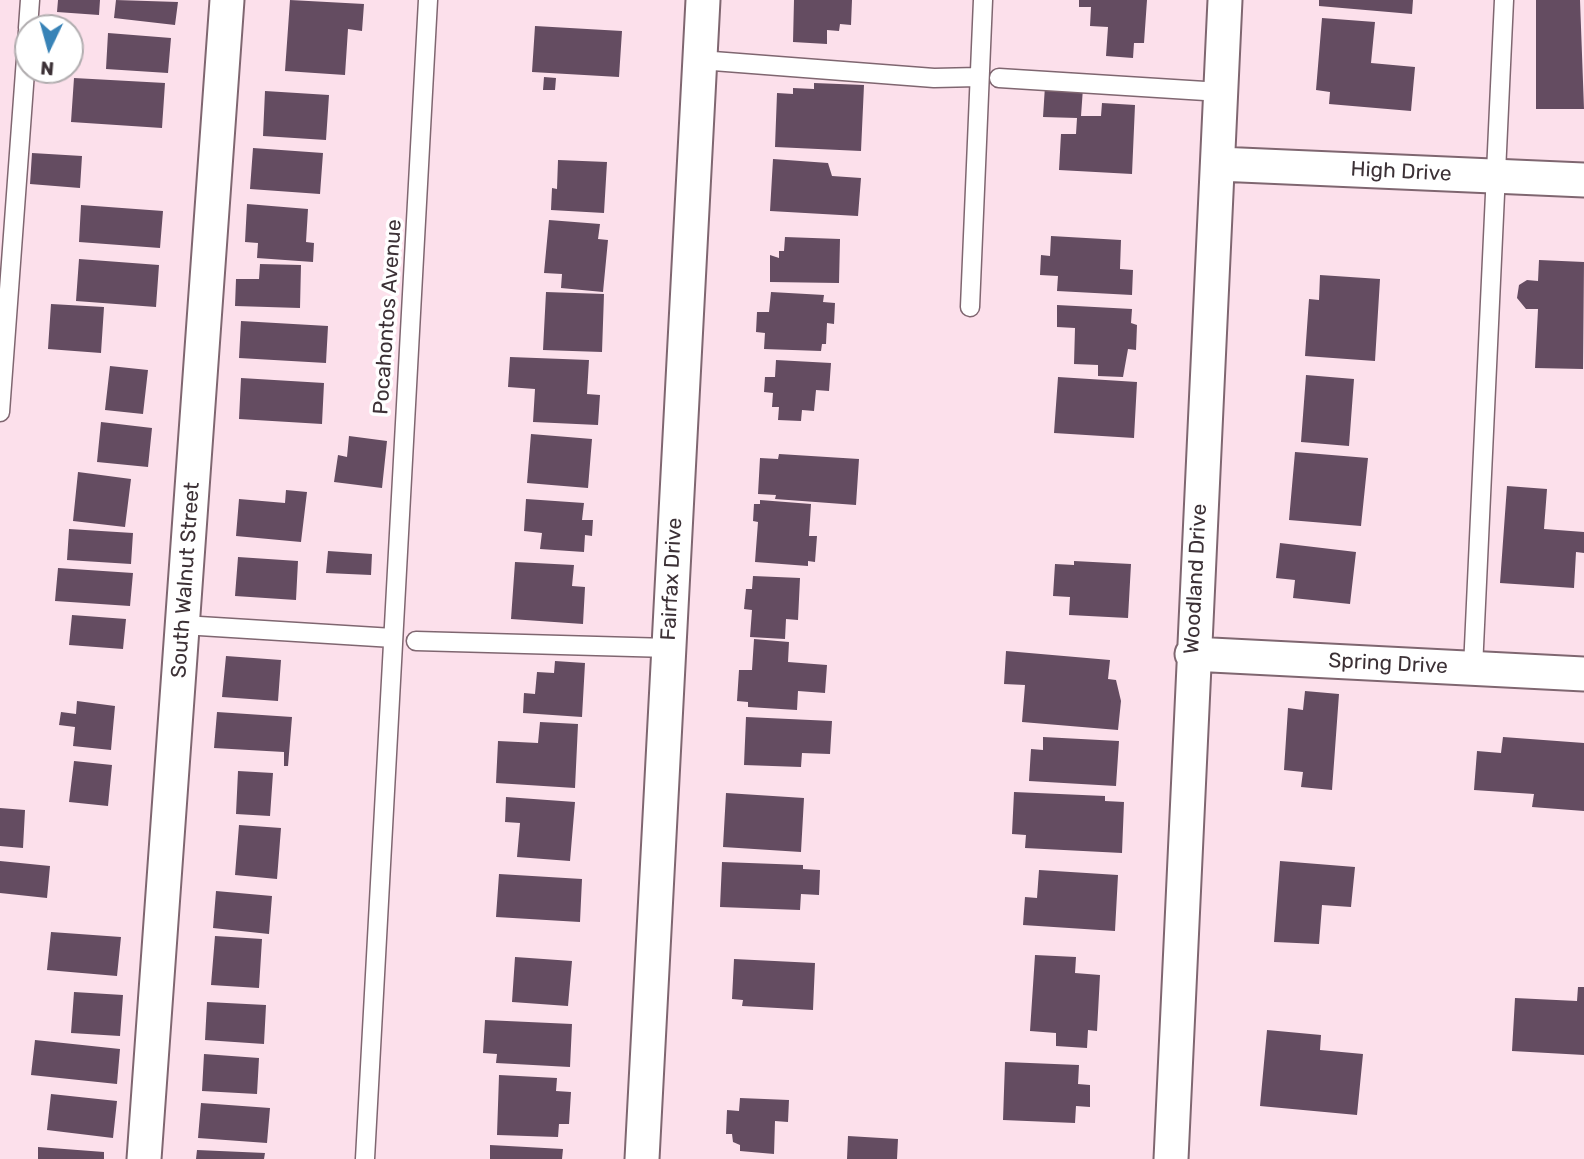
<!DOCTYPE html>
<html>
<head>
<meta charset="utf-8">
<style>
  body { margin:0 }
  #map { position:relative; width:1584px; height:1159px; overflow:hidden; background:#fce0eb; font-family:Rubik,sans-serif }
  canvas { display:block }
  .north { position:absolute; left:14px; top:14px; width:70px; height:70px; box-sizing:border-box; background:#fff; border:2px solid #b1adaf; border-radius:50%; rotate:185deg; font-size:19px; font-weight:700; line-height:28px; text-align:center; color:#3c3136 }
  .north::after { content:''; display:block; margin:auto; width:24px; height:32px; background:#3883b7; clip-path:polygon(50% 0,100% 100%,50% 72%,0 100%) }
</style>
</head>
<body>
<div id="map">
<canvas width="1584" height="1159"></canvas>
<div class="north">N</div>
</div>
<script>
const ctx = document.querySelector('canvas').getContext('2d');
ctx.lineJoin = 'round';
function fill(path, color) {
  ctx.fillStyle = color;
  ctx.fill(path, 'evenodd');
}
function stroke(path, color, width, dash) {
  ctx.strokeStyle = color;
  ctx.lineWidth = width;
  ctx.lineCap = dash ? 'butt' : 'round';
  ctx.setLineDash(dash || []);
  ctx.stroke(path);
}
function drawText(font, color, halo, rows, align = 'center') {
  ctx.font = font + ' Rubik,sans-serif';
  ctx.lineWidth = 7;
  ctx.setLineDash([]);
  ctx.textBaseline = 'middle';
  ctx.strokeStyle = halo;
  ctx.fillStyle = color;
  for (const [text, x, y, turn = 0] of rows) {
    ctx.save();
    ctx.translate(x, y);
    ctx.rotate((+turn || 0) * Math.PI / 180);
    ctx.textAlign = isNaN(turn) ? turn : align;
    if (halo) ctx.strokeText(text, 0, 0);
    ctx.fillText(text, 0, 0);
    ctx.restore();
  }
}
fill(new Path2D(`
  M 58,0 L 100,0 L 99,15 L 57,12 Z
  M 116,0 L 178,2 L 175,25 L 114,18 Z
  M 290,0 L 364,4 L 362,31 L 348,29 L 345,75 L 285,71 Z
  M 794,0 L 852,0 L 851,25 L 840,24 L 839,31 L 827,30 L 827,44 L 793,42 Z
  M 1079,0 L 1147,0 L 1144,43 L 1134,43 L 1133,58 L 1106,56 L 1108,27 L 1090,26 L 1091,7 L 1079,7 Z
  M 1319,0 L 1413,0 L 1412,14 L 1319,6 Z
  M 1536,0 L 1580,0 L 1584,109 L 1536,109 Z
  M 1322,18 L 1375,22 L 1371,63 L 1415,67 L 1411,111 L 1329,104 L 1330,92 L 1316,90 Z
  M 535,26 L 622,31 L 619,77 L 532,72 Z
  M 108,33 L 171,38 L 168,73 L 106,69 Z
  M 544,77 L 556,78 L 555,90 L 543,90 Z
  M 74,78 L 165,83 L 162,128 L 71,122 Z
  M 814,83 L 864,85 L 861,151 L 775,147 L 777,93 L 793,94 L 793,88 L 814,89 Z
  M 1045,86 L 1083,88 L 1081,116 L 1101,116 L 1102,103 L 1135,105 L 1132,174 L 1059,170 L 1061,134 L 1076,134 L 1077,118 L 1043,117 Z
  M 265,91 L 329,95 L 326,140 L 263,136 Z
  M 253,148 L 323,153 L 320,194 L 250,189 Z
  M 32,153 L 82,156 L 80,188 L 30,184 Z
  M 773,159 L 828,163 L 832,176 L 861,178 L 858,216 L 770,211 Z
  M 558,160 L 607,162 L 604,213 L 551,210 L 552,188 L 557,189 Z
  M 247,204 L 308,209 L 306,242 L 314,243 L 313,262 L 257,258 L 258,243 L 245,242 Z
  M 81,205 L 163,211 L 160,248 L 79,242 Z
  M 549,220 L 600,224 L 598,239 L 608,240 L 603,292 L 561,288 L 562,274 L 544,273 Z
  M 1051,236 L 1121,240 L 1120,269 L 1133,270 L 1132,295 L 1057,291 L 1058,276 L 1040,275 L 1041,255 L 1050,256 Z
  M 785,237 L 840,239 L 839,283 L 770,282 L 770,255 L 779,258 L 779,251 L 784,251 Z
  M 79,259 L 159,265 L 156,307 L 76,301 Z
  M 1539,260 L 1584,262 L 1583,369 L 1535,368 L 1538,309 L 1526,309 L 1517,298 L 1519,285 L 1527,280 L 1538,281 Z
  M 260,264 L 301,265 L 300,308 L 235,306 L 236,279 L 259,279 Z
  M 1320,275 L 1380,279 L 1375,361 L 1305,356 L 1309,299 L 1319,300 Z
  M 546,292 L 604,294 L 602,352 L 543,350 Z
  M 771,292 L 824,295 L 823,302 L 835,303 L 834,324 L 827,323 L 826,344 L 822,344 L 821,351 L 764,349 L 765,333 L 756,332 L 757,312 L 769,312 Z
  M 51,304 L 104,307 L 101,353 L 48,349 Z
  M 1057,305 L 1132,309 L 1131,323 L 1137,325 L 1136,350 L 1128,349 L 1123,377 L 1098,376 L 1098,365 L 1074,364 L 1075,328 L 1057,327 Z
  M 241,321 L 328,326 L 326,363 L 239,358 Z
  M 510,357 L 589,360 L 587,394 L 600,395 L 598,425 L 533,422 L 535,389 L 508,387 Z
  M 776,360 L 831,363 L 829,391 L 816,390 L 814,411 L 802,410 L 801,421 L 778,420 L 779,407 L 772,407 L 773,393 L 764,392 L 765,377 L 775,377 Z
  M 110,366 L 148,370 L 143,414 L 105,410 Z
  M 1306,375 L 1354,379 L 1349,446 L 1301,442 Z
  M 1058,377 L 1137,382 L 1134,438 L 1054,433 Z
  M 241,378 L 324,383 L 322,424 L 239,419 Z
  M 101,422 L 152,428 L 148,467 L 97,462 Z
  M 531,434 L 592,439 L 588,488 L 527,483 Z
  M 349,436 L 387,441 L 382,488 L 334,482 L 338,455 L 347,457 Z
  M 1295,452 L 1368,458 L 1361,526 L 1289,520 Z
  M 779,454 L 859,459 L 856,505 L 775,499 L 776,495 L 758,494 L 760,458 L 778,459 Z
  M 78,472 L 131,479 L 125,527 L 73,521 Z
  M 1507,486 L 1547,489 L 1544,529 L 1584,532 L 1584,553 L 1576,552 L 1574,588 L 1500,583 Z
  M 286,490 L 307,492 L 301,542 L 236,536 L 239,499 L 285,503 Z
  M 526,499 L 584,503 L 582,520 L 593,520 L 592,536 L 585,535 L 584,552 L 540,549 L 542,533 L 524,531 Z
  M 760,500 L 811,504 L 809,536 L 817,536 L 815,562 L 808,561 L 808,566 L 755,562 L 758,522 L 753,521 L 754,504 L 760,504 Z
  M 69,529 L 133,533 L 131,564 L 67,560 Z
  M 1280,543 L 1356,552 L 1350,604 L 1293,598 L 1295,580 L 1276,578 Z
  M 328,551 L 372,554 L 371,575 L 326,573 Z
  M 238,557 L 298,561 L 296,600 L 235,596 Z
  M 1074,561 L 1131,564 L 1128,618 L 1069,615 L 1070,597 L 1053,596 L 1055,564 L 1074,565 Z
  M 515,562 L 574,565 L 572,586 L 585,587 L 583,624 L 511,619 Z
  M 58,568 L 133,573 L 130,606 L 55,601 Z
  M 753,576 L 800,578 L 798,620 L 786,619 L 785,639 L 750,637 L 752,610 L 744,609 L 746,589 L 752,589 Z
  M 72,615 L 126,619 L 123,649 L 69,645 Z
  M 754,639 L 789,642 L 788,662 L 827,665 L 825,693 L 798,691 L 797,710 L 748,707 L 748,702 L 737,701 L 739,670 L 752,670 Z
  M 1006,651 L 1110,660 L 1108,679 L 1116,680 L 1121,701 L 1118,730 L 1022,722 L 1025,685 L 1004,684 Z
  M 226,656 L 281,660 L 278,701 L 222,697 Z
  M 555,661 L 585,663 L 582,717 L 523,713 L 524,693 L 535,694 L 537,672 L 554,673 Z
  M 1305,691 L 1339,694 L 1332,790 L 1301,787 L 1303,772 L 1284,770 L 1288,708 L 1303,710 Z
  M 77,701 L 115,706 L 111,750 L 73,746 L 75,727 L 59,725 L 61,712 L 76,714 Z
  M 217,712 L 292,717 L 288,766 L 284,766 L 284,752 L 214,748 Z
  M 746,717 L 832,721 L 830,754 L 802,753 L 801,767 L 744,765 Z
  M 540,722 L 578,724 L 575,788 L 496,783 L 498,741 L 538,743 Z
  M 1043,737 L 1119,741 L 1116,786 L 1029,781 L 1031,749 L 1043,750 Z
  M 1503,737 L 1584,743 L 1584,811 L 1532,807 L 1534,794 L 1474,790 L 1477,751 L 1501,753 Z
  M 74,761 L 112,765 L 108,806 L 69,802 Z
  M 238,771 L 273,773 L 270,816 L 236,814 Z
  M 1014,792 L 1105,796 L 1105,801 L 1124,802 L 1122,853 L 1025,848 L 1026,835 L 1012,834 Z
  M 726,793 L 804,798 L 801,852 L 723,847 Z
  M 506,797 L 575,802 L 570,861 L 517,857 L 520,823 L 505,822 Z
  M 0,808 L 25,810 L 23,848 L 0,846 Z
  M 239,825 L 281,828 L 277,879 L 235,875 Z
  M 0,861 L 50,866 L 47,898 L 0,893 Z
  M 1280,861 L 1355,867 L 1351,907 L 1322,905 L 1319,944 L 1274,942 Z
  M 722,862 L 803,865 L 803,869 L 820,870 L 819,895 L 801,894 L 800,910 L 720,907 Z
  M 1039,870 L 1118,875 L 1115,931 L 1023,925 L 1025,897 L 1037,898 Z
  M 499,874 L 582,879 L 580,922 L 496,917 Z
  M 216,891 L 272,896 L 269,934 L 213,928 Z
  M 51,932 L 121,937 L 117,976 L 47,970 Z
  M 215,936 L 262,939 L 259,988 L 211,985 Z
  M 1035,955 L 1076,957 L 1075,973 L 1100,975 L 1097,1031 L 1088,1030 L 1087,1048 L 1056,1046 L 1056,1033 L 1030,1031 Z
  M 515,957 L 572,961 L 568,1006 L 512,1002 Z
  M 734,959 L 815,963 L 813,1010 L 742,1006 L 743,1000 L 732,999 Z
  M 1578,987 L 1584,987 L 1584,1055 L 1512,1051 L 1515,998 L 1577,1001 Z
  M 74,992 L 123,995 L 120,1036 L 71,1033 Z
  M 207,1002 L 266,1005 L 264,1044 L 205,1040 Z
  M 485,1020 L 572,1024 L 570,1067 L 496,1063 L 497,1054 L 483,1053 Z
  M 1267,1030 L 1321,1035 L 1320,1050 L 1363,1054 L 1357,1115 L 1260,1106 Z
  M 35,1040 L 120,1049 L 117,1084 L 31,1075 Z
  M 204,1054 L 259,1058 L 257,1094 L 202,1091 Z
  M 1005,1062 L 1079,1065 L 1078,1084 L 1090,1085 L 1090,1107 L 1076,1106 L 1075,1123 L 1003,1120 Z
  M 499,1075 L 557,1078 L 556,1091 L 571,1092 L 569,1124 L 559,1124 L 558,1137 L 497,1135 Z
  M 51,1094 L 117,1101 L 113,1138 L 47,1130 Z
  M 740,1098 L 789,1100 L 788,1122 L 775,1121 L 774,1154 L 740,1151 L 740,1145 L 733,1142 L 732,1134 L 726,1134 L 727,1110 L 739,1111 Z
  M 201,1103 L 270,1108 L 267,1143 L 198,1138 Z
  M 848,1136 L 898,1139 L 897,1159 L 847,1159 Z
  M 490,1145 L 563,1149 L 562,1159 L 490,1159 Z
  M 38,1147 L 104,1152 L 104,1159 L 38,1159 Z
  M 197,1150 L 265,1153 L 264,1159 L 196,1159 Z`), '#644c61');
const service = new Path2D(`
  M 28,28 L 30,0
  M 700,60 L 934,78 L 978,77
  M 999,78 L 1221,92
  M 970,307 L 983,0
  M 0,412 L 28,31
  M 183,625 L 393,638
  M 416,641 L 669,648
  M 1473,668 L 1504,0
  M 365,1159 L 428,0`);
const minor = new Path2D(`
  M 1218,164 L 1584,180
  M 1192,654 L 1584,674
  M 144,1159 L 227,0
  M 642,1159 L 703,0
  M 1171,1159 L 1225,0`);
stroke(service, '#7f6670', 21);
stroke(minor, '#7f6670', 37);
stroke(service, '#fff', 18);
stroke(minor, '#fff', 33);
drawText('21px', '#3c3136', '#fff', [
  ["High Drive",1401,172,3],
  ["Pocahontos Avenue",388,317,-86],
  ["Fairfax Drive",672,579,-87],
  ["Woodland Drive",1196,579,-87],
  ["South Walnut Street",186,580,-86],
  ["Spring Drive",1388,664,3]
]);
</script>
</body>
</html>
